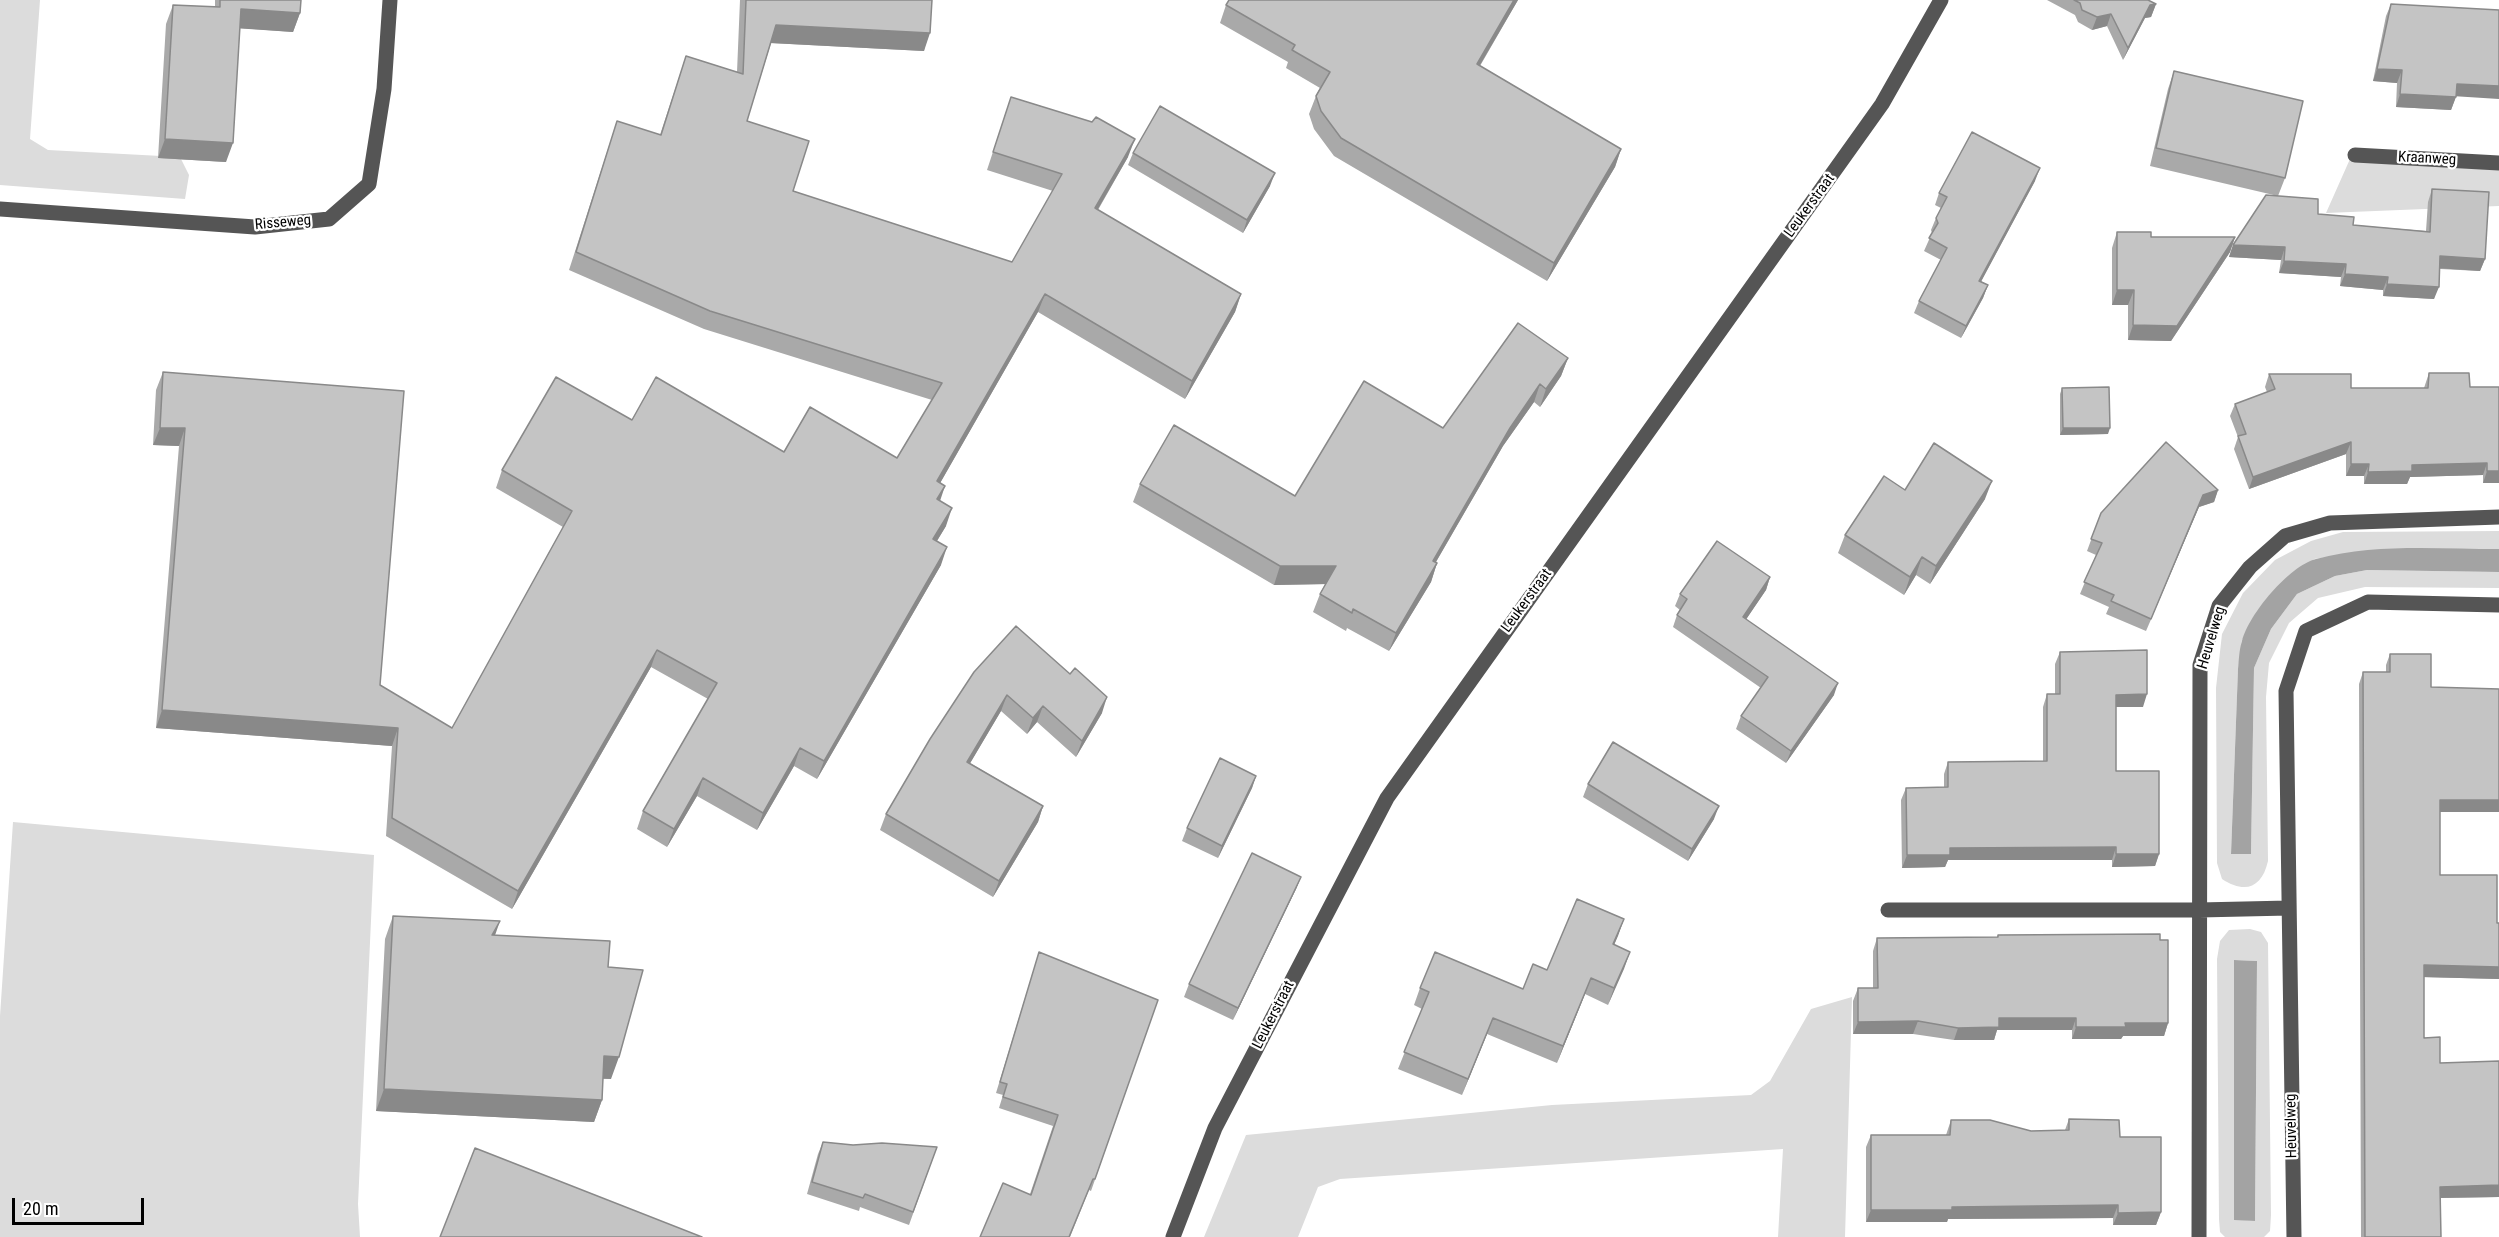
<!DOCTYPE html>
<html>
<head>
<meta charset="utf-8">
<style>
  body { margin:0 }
  #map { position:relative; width:2499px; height:1237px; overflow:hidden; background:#fff; font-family:"Roboto Condensed",sans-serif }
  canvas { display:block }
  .scale { position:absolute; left:12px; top:1198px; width:132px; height:27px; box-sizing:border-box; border:3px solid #000; border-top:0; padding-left:8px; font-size:18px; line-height:21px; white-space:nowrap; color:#000; -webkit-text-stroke:4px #fff; paint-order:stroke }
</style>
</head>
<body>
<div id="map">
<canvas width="2499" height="1237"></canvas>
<div class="scale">20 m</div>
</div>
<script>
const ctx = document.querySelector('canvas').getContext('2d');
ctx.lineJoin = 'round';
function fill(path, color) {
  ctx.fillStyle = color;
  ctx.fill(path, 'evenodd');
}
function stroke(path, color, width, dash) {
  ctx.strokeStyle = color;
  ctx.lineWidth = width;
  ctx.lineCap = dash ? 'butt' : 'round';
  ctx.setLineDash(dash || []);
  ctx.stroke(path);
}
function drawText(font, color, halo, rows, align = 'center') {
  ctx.font = font + ' "Roboto Condensed",sans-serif';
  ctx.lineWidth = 4.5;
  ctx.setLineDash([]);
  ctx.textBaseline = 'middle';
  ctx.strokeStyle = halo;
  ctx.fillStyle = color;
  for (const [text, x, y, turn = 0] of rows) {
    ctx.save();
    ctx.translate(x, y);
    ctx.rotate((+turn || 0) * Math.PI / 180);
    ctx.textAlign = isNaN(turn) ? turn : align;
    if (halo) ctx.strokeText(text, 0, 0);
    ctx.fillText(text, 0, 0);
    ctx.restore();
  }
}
fill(new Path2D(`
  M 0,0 L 40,0 L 30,139 L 48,150 L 180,157 L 189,175 L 185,199 L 0,185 Z
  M 2350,159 L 2499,170 L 2499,206 L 2326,213 Z
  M 2499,531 L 2499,549 L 2374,550 L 2314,559 L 2242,640 L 2238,669 L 2231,854 L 2251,854 L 2254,668 L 2271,629 L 2297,594 L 2335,576 L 2367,570 L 2499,572 L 2499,588 L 2365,587 L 2318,598 L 2289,623 L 2269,663 L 2266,697 L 2268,861 C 2262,888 2245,894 2222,879 L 2217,863 L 2216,688 L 2222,634 L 2243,593 L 2275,560 L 2311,541 L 2343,532 Z
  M 13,822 L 374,855 L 358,1204 L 360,1237 L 0,1237 L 0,1016 Z
  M 2250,929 L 2261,932 L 2268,943 L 2271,1215 L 2270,1231 L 2264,1237 L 2225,1237 L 2220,1232 L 2219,1219 L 2217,959 L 2220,941 L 2229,930 ZM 2235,960 L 2257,961 L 2255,1221 L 2234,1219 Z
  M 1852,997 L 1845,1237 L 1778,1237 L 1783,1149 L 1340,1179 L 1318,1187 L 1298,1237 L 1204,1237 L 1246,1135 L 1552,1105 L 1751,1095 L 1770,1081 L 1811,1009 Z`), '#dcdcdc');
fill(new Path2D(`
  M 2499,549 L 2499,572 L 2367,570 L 2335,576 L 2297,594 L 2271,629 L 2254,668 L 2251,854 L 2231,854 L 2238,669 C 2239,660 2239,650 2242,641 C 2249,614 2289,566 2316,559 C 2375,543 2439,549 2499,549 Z
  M 2234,960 L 2257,961 L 2255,1221 L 2234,1220 Z`), '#a3a3a3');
stroke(new Path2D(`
  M 2355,155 L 2499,163
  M 0,209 L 255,227 L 329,219 L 369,184 L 384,89 L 390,0
  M 1888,910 L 2199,910 L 2289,908
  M 1173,1237 L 1215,1128 L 1387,798 L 1882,104 L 1941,0
  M 2199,1237 L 2200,665 L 2219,606 L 2250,567 L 2285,536 L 2330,523 L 2499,517
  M 2294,1237 L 2286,691 L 2306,631 L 2368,602 L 2499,605`), '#555', 15);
fill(new Path2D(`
  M 215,0 L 301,0 L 300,13 L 293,32 L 239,28 L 226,162 L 158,158 L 166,24 L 173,5 L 215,7 Z
  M 740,0 L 932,0 L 924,51 L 771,43 L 747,121 L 793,191 L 1012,262 L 1053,191 L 987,170 L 1011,97 L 1128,157 L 1098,210 L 1241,294 L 1235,312 L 1185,399 L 1038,312 L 940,483 L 940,501 L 946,526 L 937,541 L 941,565 L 817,779 L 794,766 L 757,830 L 697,796 L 667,847 L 637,829 L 643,811 L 708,699 L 651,667 L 512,909 L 386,836 L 392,746 L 156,728 L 179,446 L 153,445 L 156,390 L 163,372 L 380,685 L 452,728 L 563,527 L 496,488 L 502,470 L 632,420 L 784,452 L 897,458 L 932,400 L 704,329 L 569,270 L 617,121 L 660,135 L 686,56 L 737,72 Z
  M 1229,0 L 1518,0 L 1480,66 L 1621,149 L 1615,167 L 1547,281 L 1334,156 L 1314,129 L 1309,114 L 1316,96 L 1320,88 L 1286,68 L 1288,62 L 1220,23 L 1226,5 Z
  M 2047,0 L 2148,0 L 2156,4 L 2151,17 L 2145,18 L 2123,60 L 2107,26 L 2092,30 L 2078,22 L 2075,15 Z
  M 2391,4 L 2456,96 L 2451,110 L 2396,107 L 2397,83 L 2373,81 L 2386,16 Z
  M 2174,71 L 2285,178 L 2278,196 L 2150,166 L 2168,89 Z
  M 1133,153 L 1270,186 L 1243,233 L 1128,165 Z
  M 2035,181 L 1981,281 L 1988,285 L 1983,298 L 1961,338 L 1914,313 L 1919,301 L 1941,260 L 1924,251 L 1932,233 L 1931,230 L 1936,218 L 1941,208 L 1935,205 L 1939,193 Z
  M 2432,189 L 2485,259 L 2480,271 L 2440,269 L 2434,299 L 2383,296 L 2383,290 L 2340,286 L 2341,277 L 2279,273 L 2281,260 L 2229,257 L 2233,245 L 2318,214 L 2353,225 L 2426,231 L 2428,202 Z
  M 2117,232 L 2151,237 L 2235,237 L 2230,252 L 2171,341 L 2128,340 L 2128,305 L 2112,305 L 2112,248 Z
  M 1568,358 L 1561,376 L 1540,407 L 1534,402 L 1503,446 L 1436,562 L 1437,563 L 1431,582 L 1389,651 L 1347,628 L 1346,631 L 1313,612 L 1320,594 L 1325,584 L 1274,585 L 1133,502 L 1140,484 L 1295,496 L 1443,428 Z
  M 2429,373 L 2470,387 L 2499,387 L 2499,483 L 2483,483 L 2483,475 L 2410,477 L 2407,484 L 2364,484 L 2364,476 L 2346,476 L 2346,454 L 2249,489 L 2234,449 L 2238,437 L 2230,416 L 2235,404 L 2267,392 L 2265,387 L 2269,374 L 2351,388 L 2424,388 Z
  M 2062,388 L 2108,434 L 2060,435 L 2060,394 Z
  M 1905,490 L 1985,499 L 1930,584 L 1916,575 L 1904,595 L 1838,553 L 1845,535 Z
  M 2218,490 L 2214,502 L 2199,507 L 2146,631 L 2106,614 L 2109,607 L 2080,594 L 2096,555 L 2087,551 L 2101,513 Z
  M 1770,577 L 1766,590 L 1746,619 L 1834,695 L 1786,763 L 1736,729 L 1741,716 L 1761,688 L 1673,627 L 1677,615 L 1680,610 L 1675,606 L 1680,594 Z
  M 2060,652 L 2143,707 L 2116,707 L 2116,771 L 2159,854 L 2155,866 L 2112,867 L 2112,860 L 1948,860 L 1945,867 L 1902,868 L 1901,800 L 1906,788 L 1944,788 L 1944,774 L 1948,762 L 2043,761 L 2043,707 L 2047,694 L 2055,694 L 2055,664 Z
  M 2390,654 L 2431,687 L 2440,812 L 2440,875 L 2497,923 L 2499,923 L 2499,979 L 2424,977 L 2424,1038 L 2440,1063 L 2499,1197 L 2441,1198 L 2441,1237 L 2361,1237 L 2359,684 L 2363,672 L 2386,672 L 2386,665 Z
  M 974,672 L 1102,713 L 1076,757 L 1037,722 L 1027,734 L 1001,711 L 970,763 L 1043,806 L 1038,822 L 993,897 L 880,830 L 886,814 Z
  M 1256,776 L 1252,788 L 1218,858 L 1182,841 L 1187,828 Z
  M 1588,784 L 1714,819 L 1688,861 L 1583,797 Z
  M 1301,877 L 1296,889 L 1233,1020 L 1184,997 L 1189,984 Z
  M 393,916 L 495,935 L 608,967 L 611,1079 L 603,1079 L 602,1100 L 594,1122 L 376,1111 L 385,939 Z
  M 1624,919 L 1614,945 L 1630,952 L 1608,1005 L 1585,994 L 1557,1063 L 1487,1034 L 1462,1095 L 1398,1069 L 1422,1009 L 1414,1005 L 1420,988 L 1523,989 L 1547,970 Z
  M 1998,935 L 2160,940 L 2168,1023 L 2164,1036 L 2123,1036 L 2121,1039 L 2072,1039 L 2072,1030 L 1997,1030 L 1994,1040 L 1954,1040 L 1913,1034 L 1853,1034 L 1853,1001 L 1858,988 L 1873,988 L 1873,951 L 1877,938 L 1997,937 Z
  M 1039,952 L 1158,1000 L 1091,1191 L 1089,1190 L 1070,1237 L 980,1237 L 1030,1194 L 1053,1126 L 999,1108 L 1003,1095 L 996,1093 Z
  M 2069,1119 L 2120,1137 L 2161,1212 L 2156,1225 L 2113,1225 L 2113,1218 L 1948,1219 L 1947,1222 L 1866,1222 L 1866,1147 L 1871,1135 L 1946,1135 L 1951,1120 L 2031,1131 L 2065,1130 Z
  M 823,1142 L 853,1145 L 937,1147 L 909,1225 L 860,1207 L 859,1211 L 807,1194 L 818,1154 Z`), '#a9a9a9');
fill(new Path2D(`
  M 1514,0 L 1518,0 L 1470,82 L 1477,64 Z
  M 2156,4 L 2151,17 L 2145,18 L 2123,60 L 2128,48 L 2150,5 Z
  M 241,9 L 300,13 L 293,32 L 234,28 Z
  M 2111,14 L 2107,26 L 2092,30 L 2097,17 Z
  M 776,25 L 930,33 L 924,51 L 770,43 Z
  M 2377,69 L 2402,70 L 2397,83 L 2373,81 Z
  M 2457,84 L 2499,86 L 2499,99 L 2452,96 Z
  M 2400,94 L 2456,97 L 2451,110 L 2396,107 Z
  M 165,139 L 233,143 L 226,162 L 158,158 Z
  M 1135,139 L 1128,157 L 1088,226 L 1095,208 Z
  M 1621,149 L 1615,167 L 1547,281 L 1554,263 Z
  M 2040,168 L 2035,181 L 1975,293 L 1979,281 Z
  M 1275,173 L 1270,186 L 1243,233 L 1247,220 Z
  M 2235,237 L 2230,252 L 2171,341 L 2128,340 L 2133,325 Z
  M 2233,245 L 2285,247 L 2281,260 L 2229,257 Z
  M 2440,256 L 2485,259 L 2480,271 L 2436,268 Z
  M 2284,261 L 2346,264 L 2341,277 L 2279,273 Z
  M 2345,274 L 2388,277 L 2383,290 L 2340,286 Z
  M 2387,284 L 2439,287 L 2434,299 L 2383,296 Z
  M 1988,285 L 1983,298 L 1961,338 L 1966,326 Z
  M 2117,290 L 2134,290 L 2128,305 L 2112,305 Z
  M 1045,294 L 1038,312 L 931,499 L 937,481 Z
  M 1241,294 L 1235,312 L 1185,399 L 1192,381 Z
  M 1568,358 L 1561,376 L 1540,407 L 1546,389 Z
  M 1540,384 L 1534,402 L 1503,446 L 1426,579 L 1433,561 L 1510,428 Z
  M 160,428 L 185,428 L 179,446 L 153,445 Z
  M 2063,428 L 2110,428 L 2108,434 L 2060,435 Z
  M 2351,442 L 2346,454 L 2249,489 L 2253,477 Z
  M 2487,463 L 2483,475 L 2410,477 L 2407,484 L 2364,484 L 2368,472 L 2412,465 Z
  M 2351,464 L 2369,464 L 2364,476 L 2346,476 Z
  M 2487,471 L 2499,471 L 2499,483 L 2483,483 Z
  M 1992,481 L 1985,499 L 1930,584 L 1936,566 Z
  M 945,486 L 939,504 L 937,499 Z
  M 2218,490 L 2214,502 L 2199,507 L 2146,631 L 2203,495 Z
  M 952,508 L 946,526 L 927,557 L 933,539 Z
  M 947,547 L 941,565 L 817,779 L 824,761 Z
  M 1922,557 L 1916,575 L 1904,595 L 1910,577 Z
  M 1437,563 L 1431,582 L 1389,651 L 1396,633 Z
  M 1280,566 L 1336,566 L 1329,584 L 1274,585 Z
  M 1770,577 L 1766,590 L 1739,630 L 1743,617 Z
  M 657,650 L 651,667 L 512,909 L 518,891 Z
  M 1838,683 L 1834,695 L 1786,763 L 1791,751 Z
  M 2147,694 L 2143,707 L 2112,707 L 2116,695 Z
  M 1007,695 L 1001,711 L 962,777 L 967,762 Z
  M 1107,697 L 1102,713 L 1076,757 L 1082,741 Z
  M 1043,706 L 1037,722 L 1027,734 L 1033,718 Z
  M 162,710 L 398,728 L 392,746 L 156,728 Z
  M 800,748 L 794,766 L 757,830 L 763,813 Z
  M 1256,776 L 1252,788 L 1218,858 L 1222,846 Z
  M 703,778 L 697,796 L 667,847 L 674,829 Z
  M 2440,800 L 2499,800 L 2499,812 L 2435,812 Z
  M 1043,806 L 1038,822 L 993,897 L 999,881 Z
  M 1719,806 L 1714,819 L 1688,861 L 1692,849 Z
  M 2116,847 L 2112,860 L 1948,860 L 1945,867 L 1902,868 L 1907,855 L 1950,848 Z
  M 2116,854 L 2159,854 L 2155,866 L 2112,867 Z
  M 1301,877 L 1296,889 L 1233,1020 L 1238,1008 Z
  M 1624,919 L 1618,936 L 1607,961 L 1613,944 Z
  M 500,921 L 492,944 L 492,935 Z
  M 1630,952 L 1624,969 L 1608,1005 L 1614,988 Z
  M 2424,965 L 2499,967 L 2499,979 L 2420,977 Z
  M 1591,978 L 1585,994 L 1557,1063 L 1563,1046 Z
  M 1493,1018 L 1487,1034 L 1462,1095 L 1468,1079 Z
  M 1999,1018 L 2076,1018 L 2072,1030 L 1997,1030 L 1994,1040 L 1954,1040 L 1958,1028 Z
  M 1918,1021 L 1913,1034 L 1853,1034 L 1858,1022 Z
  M 2125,1023 L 2168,1023 L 2164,1036 L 2123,1036 L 2121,1039 L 2072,1039 L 2076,1027 Z
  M 604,1056 L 619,1057 L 611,1079 L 596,1078 Z
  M 384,1089 L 602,1100 L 594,1122 L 376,1111 Z
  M 2499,1185 L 2499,1197 L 2436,1198 L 2440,1187 Z
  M 2118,1205 L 2113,1218 L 1948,1219 L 1947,1222 L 1866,1222 L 1871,1210 L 1952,1207 Z
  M 2161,1212 L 2156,1225 L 2113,1225 L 2118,1213 Z`), '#898989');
const building = new Path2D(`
  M 220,0 L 301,0 L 300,13 L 241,9 L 233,143 L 165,139 L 173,5 L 220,7 Z
  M 746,0 L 932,0 L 930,33 L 776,25 L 747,121 L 809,141 L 793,191 L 1012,262 L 1062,174 L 993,152 L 1011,97 L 1092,122 L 1096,117 L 1135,139 L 1095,208 L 1241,294 L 1192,381 L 1045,294 L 937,481 L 945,486 L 937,499 L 952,508 L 933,539 L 947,547 L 824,761 L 800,748 L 763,813 L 703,778 L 674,829 L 643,811 L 717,683 L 657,650 L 518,891 L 392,818 L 398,728 L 162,710 L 185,428 L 160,428 L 163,372 L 404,391 L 380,685 L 452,728 L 572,511 L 502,470 L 556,377 L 632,420 L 656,377 L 784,452 L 810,407 L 897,458 L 942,383 L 710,311 L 576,252 L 617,121 L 661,135 L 686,56 L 743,74 Z
  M 1229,0 L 1514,0 L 1477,64 L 1621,149 L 1554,263 L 1341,138 L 1321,111 L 1316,96 L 1330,72 L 1292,50 L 1295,45 L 1226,5 Z
  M 2074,0 L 2148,0 L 2156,4 L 2150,5 L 2128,48 L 2111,14 L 2097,17 L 2082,10 L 2080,3 Z
  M 2391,4 L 2499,10 L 2499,86 L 2457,84 L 2456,97 L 2400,94 L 2402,70 L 2377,69 Z
  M 2174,71 L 2303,101 L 2285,178 L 2156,148 Z
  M 1160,106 L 1275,173 L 1247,220 L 1133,153 Z
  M 1972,132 L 2040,168 L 1979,281 L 1988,285 L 1966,326 L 1919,301 L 1947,248 L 1929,238 L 1938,223 L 1936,218 L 1947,197 L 1939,193 Z
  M 2432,189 L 2489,192 L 2485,259 L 2440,256 L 2439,287 L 2387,284 L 2388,277 L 2345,274 L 2346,264 L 2284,261 L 2285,247 L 2233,245 L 2266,195 L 2318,199 L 2318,214 L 2354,217 L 2353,225 L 2430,232 Z
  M 2117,232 L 2151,232 L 2151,237 L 2235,237 L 2177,326 L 2133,325 L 2134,290 L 2117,290 Z
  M 1518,323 L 1568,358 L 1546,389 L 1540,384 L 1510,428 L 1433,561 L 1437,563 L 1396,633 L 1353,609 L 1352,613 L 1320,594 L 1336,566 L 1280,566 L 1140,484 L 1174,425 L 1295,496 L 1364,381 L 1443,428 Z
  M 2429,373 L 2469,373 L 2470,387 L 2499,387 L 2499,471 L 2487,471 L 2487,463 L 2412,465 L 2412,471 L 2368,472 L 2369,464 L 2351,464 L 2351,442 L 2253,477 L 2238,436 L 2246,434 L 2235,404 L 2275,389 L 2269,374 L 2351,374 L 2351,388 L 2428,388 Z
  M 2109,387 L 2110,428 L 2063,428 L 2062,388 Z
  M 2166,442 L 2218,490 L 2203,495 L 2151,619 L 2111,601 L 2114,595 L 2084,582 L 2102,543 L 2091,539 L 2101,513 Z
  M 1934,443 L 1992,481 L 1936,566 L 1922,557 L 1910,577 L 1845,535 L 1884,476 L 1905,490 Z
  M 1717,541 L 1770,577 L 1743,617 L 1838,683 L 1791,751 L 1741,716 L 1768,677 L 1677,615 L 1687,599 L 1680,594 Z
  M 1016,626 L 1070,674 L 1075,668 L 1107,697 L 1082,741 L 1043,706 L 1033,718 L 1007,695 L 967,762 L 1043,806 L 999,881 L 886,814 L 930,739 L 974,672 Z
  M 2147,650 L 2147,694 L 2116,695 L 2116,771 L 2159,771 L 2159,854 L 2116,854 L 2116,847 L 1950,848 L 1950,855 L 1907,855 L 1906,788 L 1948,787 L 1948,762 L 2047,761 L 2047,694 L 2060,694 L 2060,652 Z
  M 2390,654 L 2431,654 L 2431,687 L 2499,689 L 2499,800 L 2440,800 L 2440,875 L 2497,875 L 2497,923 L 2499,923 L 2499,967 L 2424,965 L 2424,1038 L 2440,1037 L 2440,1063 L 2499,1061 L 2499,1185 L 2440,1187 L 2441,1237 L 2365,1237 L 2363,672 L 2390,672 Z
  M 1613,742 L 1719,806 L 1692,849 L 1588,784 Z
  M 1220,758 L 1256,776 L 1222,846 L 1187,828 Z
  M 1252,853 L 1301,877 L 1238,1008 L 1189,984 Z
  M 1577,899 L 1624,919 L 1613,944 L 1630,952 L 1614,988 L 1591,978 L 1563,1046 L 1493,1018 L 1468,1079 L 1404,1052 L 1429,992 L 1420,988 L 1435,952 L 1523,989 L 1533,964 L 1547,970 Z
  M 393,916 L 500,921 L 492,935 L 610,941 L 608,967 L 643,970 L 619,1057 L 604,1056 L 602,1100 L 384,1089 Z
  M 2160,934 L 2160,940 L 2168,940 L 2168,1023 L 2125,1023 L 2126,1027 L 2076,1027 L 2076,1018 L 1999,1018 L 1999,1027 L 1958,1028 L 1918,1021 L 1858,1022 L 1858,988 L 1878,988 L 1877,938 L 1998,937 L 1998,935 Z
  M 1039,952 L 1158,1000 L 1095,1179 L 1093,1179 L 1069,1237 L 980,1237 L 1003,1183 L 1031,1195 L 1058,1115 L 1003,1097 L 1007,1084 L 1000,1082 Z
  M 2069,1119 L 2119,1120 L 2120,1137 L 2161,1137 L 2161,1212 L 2118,1213 L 2118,1205 L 1952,1207 L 1952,1210 L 1871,1210 L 1871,1135 L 1950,1135 L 1951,1120 L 1990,1120 L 2031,1131 L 2069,1130 Z
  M 823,1142 L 853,1145 L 882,1143 L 937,1147 L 913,1212 L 865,1194 L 863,1198 L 812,1182 Z
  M 475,1148 L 702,1237 L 440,1237 Z`);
fill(building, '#c4c4c4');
stroke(building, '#898989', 1.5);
drawText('15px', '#000', '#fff', [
  ["Kraanweg",2427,159,3],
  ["Leukerstraat",1810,206,-54],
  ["Risseweg",283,223,-5],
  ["Leukerstraat",1527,601,-54],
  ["Heuvelweg",2212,638,-73],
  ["Leukerstraat",1274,1015,-63],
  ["Heuvelweg",2292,1126,-91]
]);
</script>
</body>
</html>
